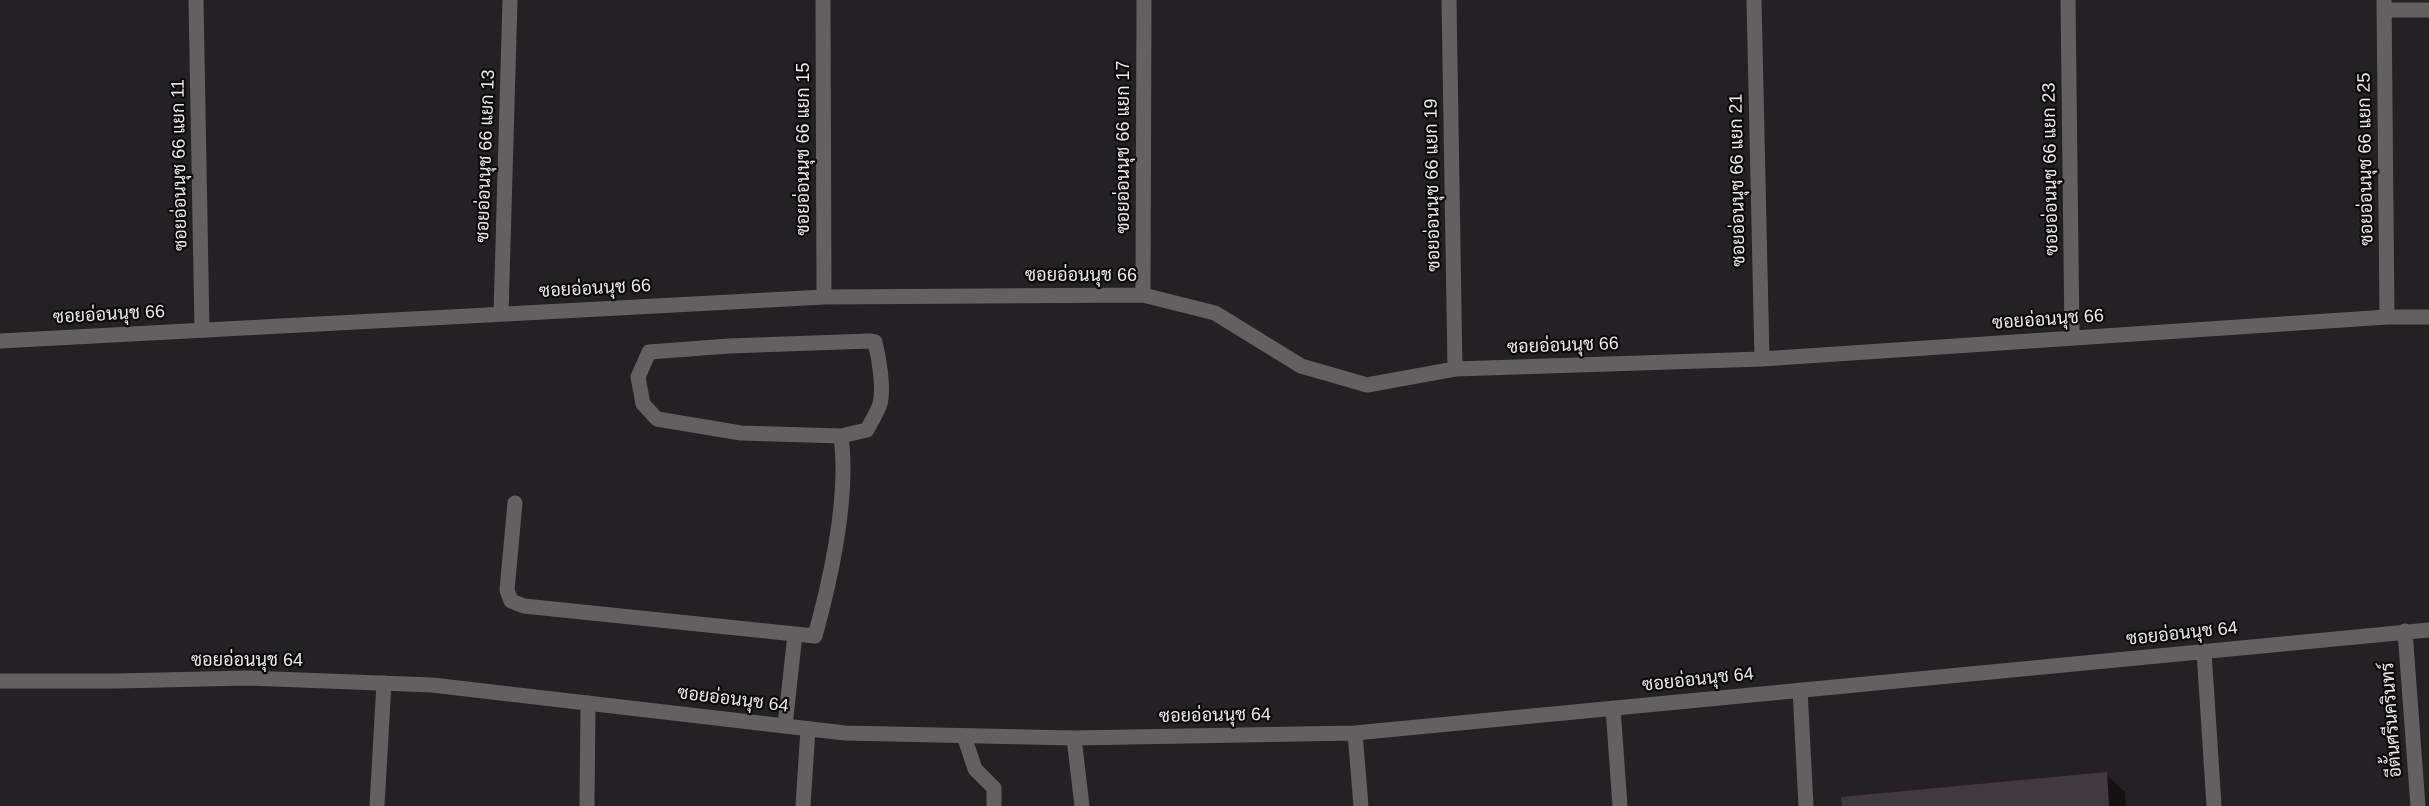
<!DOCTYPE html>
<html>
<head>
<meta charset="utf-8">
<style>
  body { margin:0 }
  canvas { display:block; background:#252023 }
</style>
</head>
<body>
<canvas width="2429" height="806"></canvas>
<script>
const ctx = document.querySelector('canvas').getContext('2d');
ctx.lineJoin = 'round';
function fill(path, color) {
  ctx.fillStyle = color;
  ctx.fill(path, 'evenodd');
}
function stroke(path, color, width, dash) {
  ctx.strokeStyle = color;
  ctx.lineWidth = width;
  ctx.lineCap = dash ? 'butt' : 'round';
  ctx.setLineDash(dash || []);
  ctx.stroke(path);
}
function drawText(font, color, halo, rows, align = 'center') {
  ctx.font = font + ' Arial,Sarabun,sans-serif';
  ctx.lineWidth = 4.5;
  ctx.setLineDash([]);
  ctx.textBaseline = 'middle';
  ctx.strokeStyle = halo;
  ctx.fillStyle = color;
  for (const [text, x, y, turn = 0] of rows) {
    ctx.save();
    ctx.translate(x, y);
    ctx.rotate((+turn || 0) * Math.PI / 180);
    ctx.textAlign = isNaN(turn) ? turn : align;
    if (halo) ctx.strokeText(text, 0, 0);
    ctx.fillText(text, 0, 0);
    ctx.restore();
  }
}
fill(new Path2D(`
  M 2106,774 L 2125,792 L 2126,806 L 1843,806 Z`), '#0007');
fill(new Path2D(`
  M 2107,772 L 2109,806 L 1842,806 L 1841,797 Z`), '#403a3e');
stroke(new Path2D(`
  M 869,341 L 875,342 C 879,358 884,388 880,404 C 877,413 871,422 867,430 L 841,436 L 741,433 L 657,419 L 643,404 L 638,377 L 649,352 L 729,346 Z
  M 515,503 L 507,590 L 511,601 L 524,606 L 795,634 L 785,726
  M 795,634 L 815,636 C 831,578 849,495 841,436
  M 964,736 L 975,769 L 994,788 L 994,806
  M 377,806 L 384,683
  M 803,806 L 808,729`), '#626061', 15);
stroke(new Path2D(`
  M 196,0 L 202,330
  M 823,0 L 824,297
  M 1449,0 L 1455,369
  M 1754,0 L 1762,359
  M 2068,0 L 2072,338
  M 2384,0 L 2387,317
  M 2384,10 L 2429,10
  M 1143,295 L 1144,0
  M 501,314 L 510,0
  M 0,341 L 824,297 L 1143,295 L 1215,313 L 1301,366 L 1367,385 L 1455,369 L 1762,359 L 2387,317 L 2429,317
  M 2405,631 L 2418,806
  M 2204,651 L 2214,806
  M 0,681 L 117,681 L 248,678 L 432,685 L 845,733 L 1074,738 L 1355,733 L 2429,630
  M 1800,690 L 1806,806
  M 1613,708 L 1620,806
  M 1355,733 L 1361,806
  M 1074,738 L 1082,806
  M 587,806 L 588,703`), '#626061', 15);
drawText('18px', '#ece8eb', '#0d0a0c', [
  ["ซอยอ่อนนุช 66 แยก 17",1124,147,-90],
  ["ซอยอ่อนนุช 66 แยก 15",804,149,-90],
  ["ซอยอ่อนนุช 66 แยก 13",486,156,-88],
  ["ซอยอ่อนนุช 66 แยก 25",2366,159,-91],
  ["ซอยอ่อนนุช 66 แยก 11",180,165,-91],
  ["ซอยอ่อนนุช 66 แยก 23",2051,169,-91],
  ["ซอยอ่อนนุช 66 แยก 21",1738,180,-91],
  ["ซอยอ่อนนุช 66 แยก 19",1433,185,-91],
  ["ซอยอ่อนนุช 66",1081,276],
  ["ซอยอ่อนนุช 66",595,289,-3],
  ["ซอยอ่อนนุช 66",109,315,-3],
  ["ซอยอ่อนนุช 66",2048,320,-4],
  ["ซอยอ่อนนุช 66",1563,346,-2],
  ["ซอยอ่อนนุช 64",2182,634,-6],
  ["ซอยอ่อนนุช 64",247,661],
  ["ซอยอ่อนนุช 64",1698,680,-6],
  ["ซอยอ่อนนุช 64",733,700,7],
  ["ซอยอ่อนนุช 64",1215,716,-1],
  ["อีตั้นศรีนครินทร์",2392,720,-94]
]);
</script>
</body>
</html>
